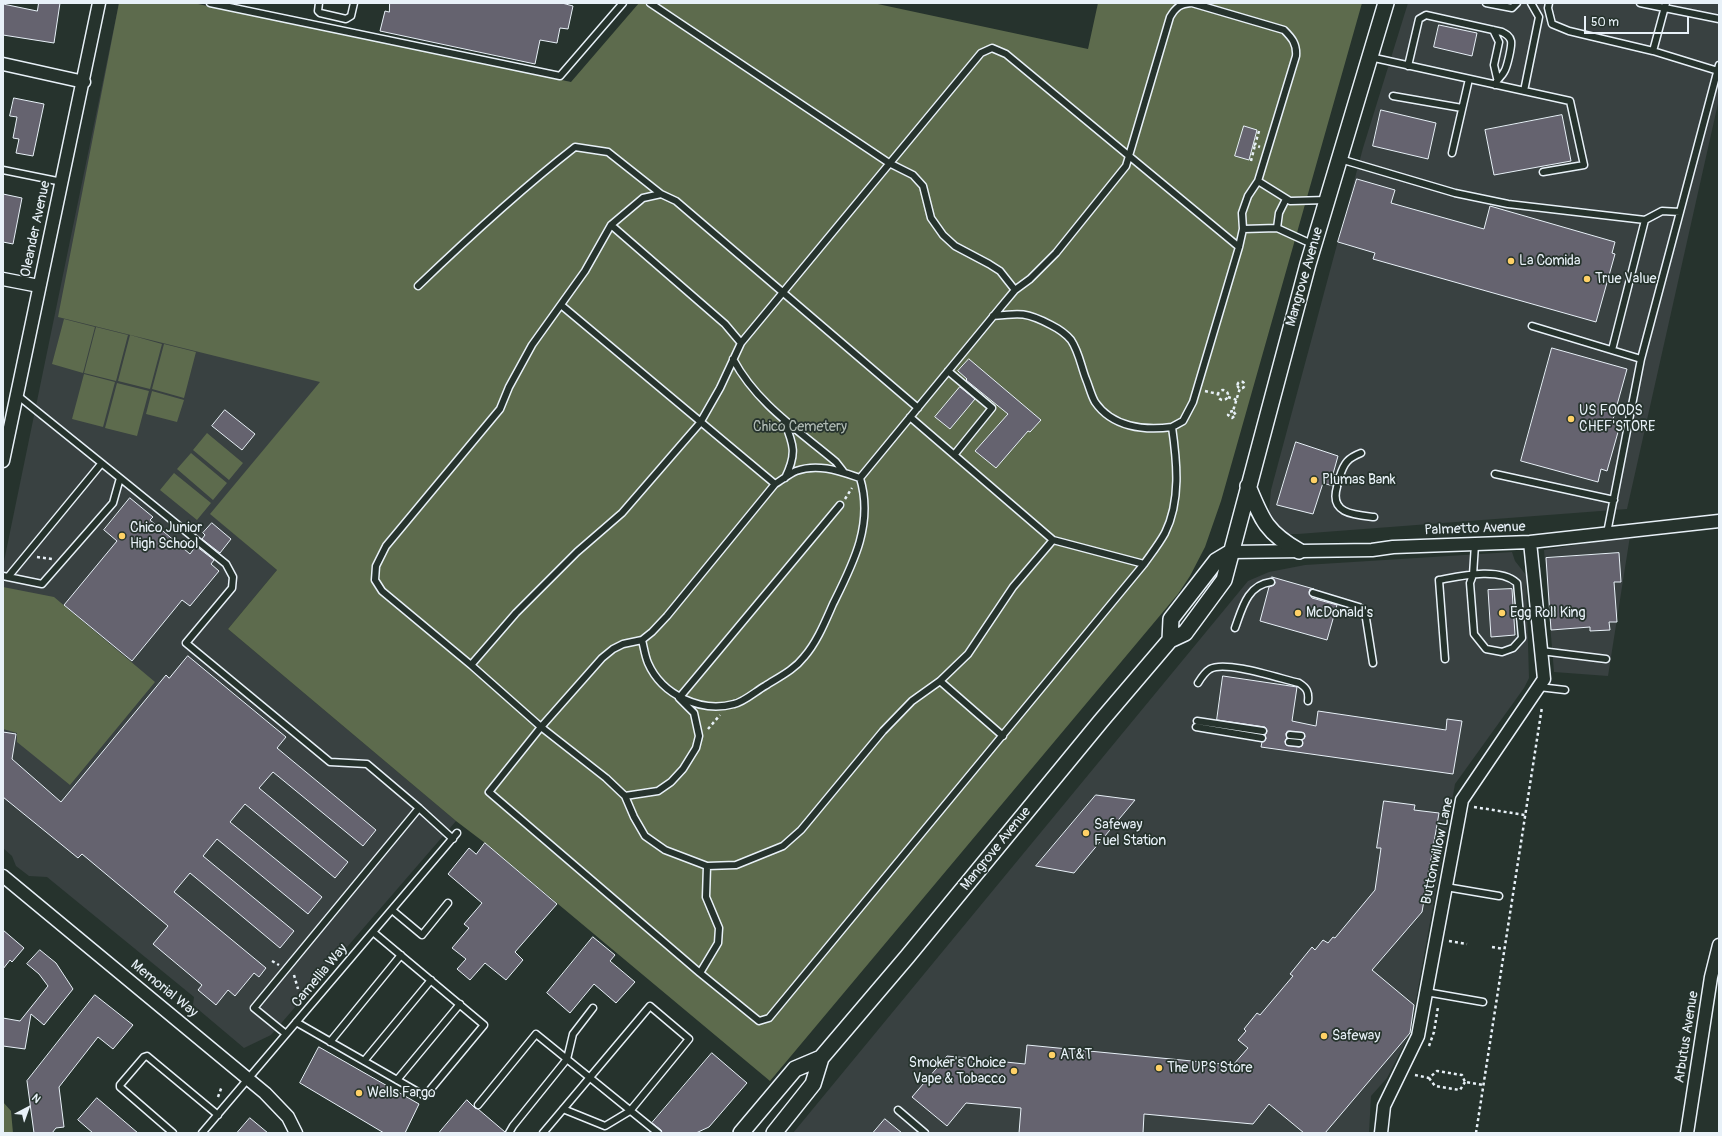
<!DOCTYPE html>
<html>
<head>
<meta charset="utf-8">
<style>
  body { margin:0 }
  #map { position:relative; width:1722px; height:1136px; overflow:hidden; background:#26332d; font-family:Pangolin,sans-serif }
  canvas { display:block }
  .frame { position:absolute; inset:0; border:4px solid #e8f1f8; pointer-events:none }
  .north { position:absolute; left:8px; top:1088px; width:40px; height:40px; -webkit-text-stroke:3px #26332d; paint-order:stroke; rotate:41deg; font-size:11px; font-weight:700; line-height:16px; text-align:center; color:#e8f1f8 }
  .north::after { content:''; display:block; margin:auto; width:14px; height:18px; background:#e8f1f8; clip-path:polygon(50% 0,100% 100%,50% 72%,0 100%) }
  .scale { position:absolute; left:1584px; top:16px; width:105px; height:18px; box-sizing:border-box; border:2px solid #e8f1f8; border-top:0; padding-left:5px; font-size:12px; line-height:14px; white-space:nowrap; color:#e8f1f8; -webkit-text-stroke:3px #26332d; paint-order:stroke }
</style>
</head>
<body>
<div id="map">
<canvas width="1722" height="1136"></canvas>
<div class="frame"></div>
<div class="north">N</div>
<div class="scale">50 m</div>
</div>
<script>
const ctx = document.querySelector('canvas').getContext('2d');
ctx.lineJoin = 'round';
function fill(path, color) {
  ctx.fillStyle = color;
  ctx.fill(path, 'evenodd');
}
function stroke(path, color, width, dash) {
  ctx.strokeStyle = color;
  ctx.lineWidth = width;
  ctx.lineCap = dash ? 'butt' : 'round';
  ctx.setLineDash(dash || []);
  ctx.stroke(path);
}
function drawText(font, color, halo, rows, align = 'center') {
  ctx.font = font + ' Pangolin,sans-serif';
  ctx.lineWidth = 3.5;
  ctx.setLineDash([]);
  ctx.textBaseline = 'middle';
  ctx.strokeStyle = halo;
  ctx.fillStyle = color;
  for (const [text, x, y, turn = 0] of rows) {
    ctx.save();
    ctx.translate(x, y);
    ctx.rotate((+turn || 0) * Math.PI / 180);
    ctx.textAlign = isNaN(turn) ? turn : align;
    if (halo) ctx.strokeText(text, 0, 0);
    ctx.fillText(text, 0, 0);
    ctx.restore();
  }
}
fill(new Path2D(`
  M 119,3 L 193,3 L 571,82 L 211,514 L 277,570 L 228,629 L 456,821 L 271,1035 L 244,1048 L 193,1005 L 194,997 L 47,877 L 29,876 L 16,866 L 12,856 L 3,848 L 3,566 Z
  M 1408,3 L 1719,3 L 1719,99 L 1627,509 L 1298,534 L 1290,534 L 1281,531 L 1273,522 L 1269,511 L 1271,490 L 1363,148 Z
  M 1630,536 L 1608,676 L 1554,672 L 1544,550 Z
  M 1512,552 L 1515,561 L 1526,575 L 1529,678 L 1524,688 L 1455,784 L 1410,1033 L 1387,1078 L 1371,1096 L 1369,1133 L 793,1133 L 1248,581 L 1269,572 L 1305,565 Z`), '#394141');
fill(new Path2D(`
  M 119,3 L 193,3 L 571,82 L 639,3 L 873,3 L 1088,49 L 1098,3 L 1362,3 L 1221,501 L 1205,547 L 1190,576 L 1178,594 L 770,1081 L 485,843 L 456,821 L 228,629 L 277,570 L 210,514 L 320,382 L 58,317 Z
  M 64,319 L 95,327 L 83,373 L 52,364 Z
  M 96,327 L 128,335 L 116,381 L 84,373 Z
  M 130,335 L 162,344 L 150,389 L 118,381 Z
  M 164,344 L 196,352 L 184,398 L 152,389 Z
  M 84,374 L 115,382 L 103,427 L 72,419 Z
  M 117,383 L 149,391 L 137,436 L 105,428 Z
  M 152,391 L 184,400 L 177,422 L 146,414 Z
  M 207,433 L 243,463 L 229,480 L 193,450 Z
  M 191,453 L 227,483 L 213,500 L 177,469 Z
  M 174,473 L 211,503 L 197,520 L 160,490 Z
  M 3,587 L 54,597 L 155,682 L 70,785 L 17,742 L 17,733 L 3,729 Z
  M 3,1102 L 11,1111 L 13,1133 L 3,1133 Z`), '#5d6b4d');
const building = new Path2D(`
  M 39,3 L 60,3 L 54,43 L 3,35 L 3,4 L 37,11 Z
  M 390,3 L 562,3 L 573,6 L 568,29 L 560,28 L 557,43 L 540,40 L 535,64 L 380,31 L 385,11 L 389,12 Z
  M 1439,25 L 1477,33 L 1472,56 L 1434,47 Z
  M 14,98 L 44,104 L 33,156 L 16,153 L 19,139 L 13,138 L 17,117 L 10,116 Z
  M 1381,110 L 1436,123 L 1428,159 L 1373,146 Z
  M 1562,115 L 1571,161 L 1494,175 L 1485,130 Z
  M 1244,126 L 1257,130 L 1249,160 L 1235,156 Z
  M 1357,179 L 1395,190 L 1391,203 L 1484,229 L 1490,206 L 1615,242 L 1612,253 L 1615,254 L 1596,322 L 1373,259 L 1375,253 L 1338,242 Z
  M 3,194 L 22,198 L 13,244 L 3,242 Z
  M 1552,348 L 1627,369 L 1612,423 L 1620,425 L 1607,471 L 1601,469 L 1598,482 L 1521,461 Z
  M 969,359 L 1041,420 L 1030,432 L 1028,431 L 996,468 L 975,451 L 1008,414 L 966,380 L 967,379 L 958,371 Z
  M 960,387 L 975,399 L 950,429 L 935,417 Z
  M 225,410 L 255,434 L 242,450 L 212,426 Z
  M 1296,442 L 1338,456 L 1333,474 L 1336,475 L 1338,480 L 1341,480 L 1344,478 L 1341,487 L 1338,483 L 1335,483 L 1333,486 L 1323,483 L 1313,514 L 1277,505 Z
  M 130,498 L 153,517 L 150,520 L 190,554 L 196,546 L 214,560 L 211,564 L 219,571 L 190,606 L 182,600 L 132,661 L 64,605 L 117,541 L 104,530 Z
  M 212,523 L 231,539 L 220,553 L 202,539 L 205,535 L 203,533 Z
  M 1619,553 L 1621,582 L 1614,582 L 1617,622 L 1609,622 L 1610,630 L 1590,631 L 1590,627 L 1551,630 L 1546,558 Z
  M 1272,577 L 1314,589 L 1310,589 L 1309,592 L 1312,598 L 1337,605 L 1327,640 L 1260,621 L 1269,587 L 1274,585 L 1275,583 Z
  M 1512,589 L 1515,635 L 1491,637 L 1488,590 Z
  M 188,656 L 286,737 L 277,748 L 376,830 L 363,846 L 273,772 L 259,788 L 348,862 L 335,878 L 245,804 L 230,822 L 322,897 L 308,914 L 217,839 L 203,856 L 294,931 L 280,948 L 190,873 L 174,892 L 266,968 L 259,977 L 254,973 L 235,996 L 228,990 L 216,1005 L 198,990 L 202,985 L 153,944 L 168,926 L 82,854 L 78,858 L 3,797 L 3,732 L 16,734 L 12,759 L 61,802 L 166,675 L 169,678 Z
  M 1223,676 L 1297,687 L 1292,721 L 1316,726 L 1318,711 L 1446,730 L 1447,719 L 1462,721 L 1453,774 L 1261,747 L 1262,742 L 1266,739 L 1265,735 L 1267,731 L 1265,727 L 1217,720 ZM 1288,731 L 1304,733 L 1305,737 L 1302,740 L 1302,746 L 1299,747 L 1286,745 L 1285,741 L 1287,738 L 1286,734 Z
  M 1096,795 L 1135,800 L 1074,873 L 1036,866 Z
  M 1384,801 L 1415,805 L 1414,810 L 1439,813 L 1422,912 L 1372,970 L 1414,1005 L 1410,1033 L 1325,1133 L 1304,1133 L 1269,1104 L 1253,1124 L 1144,1114 L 1143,1133 L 1019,1133 L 1021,1108 L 966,1103 L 947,1126 L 912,1097 L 947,1056 L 1025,1064 L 1027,1045 L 1233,1065 L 1248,1048 L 1238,1040 L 1246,1031 L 1244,1029 L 1257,1013 L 1260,1015 L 1293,976 L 1290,974 L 1312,947 L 1315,950 L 1323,940 L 1328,943 L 1333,937 L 1335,938 L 1375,890 L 1381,848 L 1377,848 Z
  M 485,843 L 557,904 L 515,952 L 523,960 L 506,980 L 485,963 L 470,980 L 457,969 L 466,959 L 452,948 L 469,928 L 464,924 L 482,903 L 448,874 L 469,848 L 476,854 Z
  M 3,930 L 24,948 L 12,962 L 10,960 L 3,969 Z
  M 593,937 L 615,955 L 610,961 L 635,982 L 616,1003 L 594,984 L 570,1013 L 547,993 Z
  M 40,950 L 56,963 L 73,989 L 44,1025 L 31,1014 L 25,1049 L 3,1046 L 3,1018 L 20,1021 L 48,986 L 39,974 L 27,964 Z
  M 95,995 L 133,1025 L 113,1049 L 98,1037 L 59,1087 L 64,1127 L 56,1128 L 52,1133 L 34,1133 L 27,1081 Z
  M 319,1047 L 419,1104 L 405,1133 L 384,1133 L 300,1083 Z
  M 712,1053 L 747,1083 L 709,1127 L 696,1133 L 662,1133 L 661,1130 L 652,1123 Z
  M 97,1098 L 138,1133 L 93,1133 L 78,1120 Z
  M 467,1100 L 475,1108 L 478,1109 L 505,1132 L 505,1133 L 439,1133 Z
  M 250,1118 L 268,1133 L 237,1133 Z
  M 885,1119 L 902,1133 L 873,1133 Z`);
fill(building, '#65636f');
stroke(building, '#e8f1f8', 1);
const service = new Path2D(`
  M 210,3 L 560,76 L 623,3
  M 319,3 L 318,11 L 320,13 L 346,19 L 351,16 L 354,3
  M 650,3 L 889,163 L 913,175 L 923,186 L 931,218 L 943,235 L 955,246 L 989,264 L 1000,271 L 1015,290
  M 1486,3 L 1512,8 L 1517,3
  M 1549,3 L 1548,8 L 1552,24 L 1569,31 L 1653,51 L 1718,71
  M 1640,3 L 1719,19
  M 1493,30 L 1499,42 L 1494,65 L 1497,78
  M 1653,51 L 1666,3
  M 1370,57 L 1570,101 L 1584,165 L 1543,172
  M 1408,66 L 1419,19 L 1426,15 L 1502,32 C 1506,34 1510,36 1511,41 C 1512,46 1507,68 1504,72 C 1501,78 1498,77 1495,85
  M 1524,91 L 1539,17 L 1531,3
  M 1393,96 L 1462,108
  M 1452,153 L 1469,79
  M 1340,159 L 1455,193 L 1508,204 L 1645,220 L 1612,350
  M 3,170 L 62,182
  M 1258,181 L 1290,201 L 1327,200
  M 1645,220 L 1662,211 L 1680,212
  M 611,225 L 725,324 L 741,343
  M 1277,228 L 1279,213 L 1286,199
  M 1243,229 L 1277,228 L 1314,245
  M 418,286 C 468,238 520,190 575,147 L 608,152 L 661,194
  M 561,305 L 775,484
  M 993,316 C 1020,313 1026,312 1051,325 C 1057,328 1066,334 1071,340 C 1079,352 1081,366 1086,379 C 1089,386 1091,395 1095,402 C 1112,427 1144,431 1172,427
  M 1532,326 L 1641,359
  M 733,359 C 757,404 798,430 836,462 L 843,471
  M 948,371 L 992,408 L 954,455
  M 918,408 L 676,201 L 661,194 L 643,198 L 611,225 L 585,271 L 532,345 L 509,387 L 500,409 L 386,546 L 376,566 L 375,580 L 382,591 L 471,665 L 541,727 L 606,778 L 625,796 L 634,817 L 645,836 L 665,850 L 707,866 L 736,865 L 783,846 L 801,830 L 883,731 L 912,701 L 940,681 L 968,654 L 1013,587 L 1053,540
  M 910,417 L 1053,540 L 1144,564
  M 784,421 C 794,445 797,454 785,478
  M 1495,474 L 1614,500
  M 1340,476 C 1344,463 1348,458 1361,453
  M 120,478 L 226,564 L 233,577 L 232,588 L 186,643 L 330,762 L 367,764 L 419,808
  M 860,478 C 839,471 818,463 796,471 C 789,474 782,480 775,484 L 667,616 L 652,632 L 642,640 L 623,644 L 613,649 L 602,658 L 541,727 L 489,792 L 700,973 L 759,1021 L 769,1018 L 1144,564 C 1151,554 1159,544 1165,533 C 1181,501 1177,462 1172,427 L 1183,421 L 1193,402 L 1239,247 L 1243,229 L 1242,213 L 1248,196 L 1258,181 L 1296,56 C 1297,44 1292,38 1284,30 L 1192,3
  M 860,478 L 1000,308 L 1015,290 L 1030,279 L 1056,253 L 1126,166 L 1170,17 C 1176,7 1180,4 1191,3
  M 1337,487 C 1329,514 1355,515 1374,517
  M 1607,533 L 1641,359 L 1719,65
  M 3,576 L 42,584 L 113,503 L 120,478 L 17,395
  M 8,577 L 101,464
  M 1313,593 L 1359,607 L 1365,612 L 1373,663
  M 1235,628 C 1242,609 1247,585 1271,582
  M 642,640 C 644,648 645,656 648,663 C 662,695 701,713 734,704 C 744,702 756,691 765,686 C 779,677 794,670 804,657 C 817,642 825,622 833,604 C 853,564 874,524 860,478
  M 1541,651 L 1606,659
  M 1445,659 L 1439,580 C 1461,576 1499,567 1517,583 L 1522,638 L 1513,648 L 1502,652 L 1486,649 L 1474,634 L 1470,583 L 1473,575 L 1475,544
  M 471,665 L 516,613 L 577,552 L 622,513 L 700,423 L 720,388 L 741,343 L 981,53 L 992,48 L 1006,54 L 1239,247
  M 940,681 L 1003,736
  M 1198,683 C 1201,678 1205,672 1210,669 C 1226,660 1281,679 1299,683 C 1307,688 1309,692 1308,701
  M 1539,687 L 1565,690
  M 1197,721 L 1263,731
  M 1196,727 L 1262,738
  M 1290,735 L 1301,736
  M 1289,742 L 1299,743
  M 625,796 L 658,791 L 671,782 L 683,769 L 696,748 L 699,736 L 694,713 L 679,698 L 840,505
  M 1446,887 L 1499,896
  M 392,910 L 422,935 L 448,903
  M 700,973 L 718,943 L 719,928 L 706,897 L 707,866
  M 1426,992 L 1483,1002
  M 296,1022 L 425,1096 L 484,1025 L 373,932
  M 286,1034 L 254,1008 L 419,808 L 453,839
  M 330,1042 L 401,955
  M 364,1061 L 431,980
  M 397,1080 L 460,1004
  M 478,1105 L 536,1034 L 658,1133
  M 898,1110 L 925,1133
  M 173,1133 L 120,1087 L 120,1085 L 144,1057 L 147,1056 L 218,1115
  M 202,1133 L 457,833
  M 509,1133 L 513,1126 L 567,1059 L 573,1034 L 593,1008
  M 543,1133 L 650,1006 L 689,1039 L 630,1111 L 605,1126 L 563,1109`);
const minor = new Path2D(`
  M 3,64 L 84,82
  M 3,279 L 39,286
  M 3,461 L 99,3
  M 1231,552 L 1372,550 L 1393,547 L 1530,542 L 1719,521
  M 3,876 L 265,1093 L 288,1117 L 296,1133
  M 1381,1133 L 1384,1106 L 1418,1036 L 1462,800 L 1544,679 L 1530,542
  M 1687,1133 L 1711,977 L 1719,945`);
const tertiary = new Path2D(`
  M 1248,486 C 1262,520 1266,532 1299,551
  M 1170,640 L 1171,619 L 1216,561 L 1231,552
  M 741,1133 L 795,1069 L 821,1058
  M 774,1133 L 813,1084 L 821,1058 L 907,957 L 1101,721 L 1170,640 L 1185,633 L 1224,580 L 1308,264 L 1386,3`);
stroke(service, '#e8f1f8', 9);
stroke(minor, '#e8f1f8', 15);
stroke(tertiary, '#e8f1f8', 18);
stroke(new Path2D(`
  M 1259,131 L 1255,145 L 1260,147
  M 1251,161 L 1255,145
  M1237.5 385a3.5 3.5 0 1 1 7 0a3.5 3.5 0 1 1-7 0Z
  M1218 395a5 5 0 1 1 10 0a5 5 0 1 1-10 0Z
  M 1205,391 L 1218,394
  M 1228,397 L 1237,400
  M 1233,411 L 1229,412 L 1228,415 L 1232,418 L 1236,415 L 1233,411 L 1240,388
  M 845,499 L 852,488
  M 37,557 L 52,559
  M 708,729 L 720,715
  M 1474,807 L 1525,815
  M 1449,941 L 1467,944
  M 1492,947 L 1504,949
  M 272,961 L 279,965
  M 294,975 L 298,989
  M 1429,1046 L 1434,1032 L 1438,1007
  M 1415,1075 L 1429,1078 L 1437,1071 L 1462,1075 L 1465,1082 L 1483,1085
  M 1429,1078 L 1435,1086 L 1460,1090 L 1465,1082
  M 218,1097 L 222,1086
  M 1476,1133 L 1542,707`), '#e8f1f8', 2.5, [3, 3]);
stroke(service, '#26332d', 6);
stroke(minor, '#26332d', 12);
stroke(tertiary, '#26332d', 15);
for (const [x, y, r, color] of [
  [1511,261,4,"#ffd166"],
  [1587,279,4,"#ffd166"],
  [1571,419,4,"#ffd166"],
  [1314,480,4,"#ffd166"],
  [122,536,4,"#ffd166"],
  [1298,613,4,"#ffd166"],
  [1502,613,4,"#ffd166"],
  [1086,833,4,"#ffd166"],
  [1324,1036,4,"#ffd166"],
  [1052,1055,4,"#ffd166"],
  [1159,1068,4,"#ffd166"],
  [1014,1071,4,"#ffd166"],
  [359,1093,4,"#ffd166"]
]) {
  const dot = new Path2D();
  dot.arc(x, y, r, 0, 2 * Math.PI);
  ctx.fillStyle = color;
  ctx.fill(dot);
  stroke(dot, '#26332d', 1.5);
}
drawText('14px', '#e8f1f8', '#26332d', [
  ["Oleander Avenue",36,229,-78],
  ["Mangrove Avenue",1305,277,-74],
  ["Palmetto Avenue",1475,529,-2],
  ["Mangrove Avenue",996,849,-51],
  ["Buttonwillow Lane",1438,851,-78],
  ["Camellia Way",320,976,-50],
  ["Memorial Way",164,989,39],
  ["Arbutus Avenue",1687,1037,-81]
]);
drawText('14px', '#e8f1f8', '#26332d', [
  ["La Comida",1519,261],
  ["True Value",1595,279],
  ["US FOODS",1579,411],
  ["CHEF'STORE",1579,427],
  ["Plumas Bank",1322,480],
  ["Chico Junior",130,528],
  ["High School",130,544],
  ["McDonald's",1306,613],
  ["Egg Roll King",1510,613],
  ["Safeway",1094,825],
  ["Fuel Station",1094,841],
  ["Safeway",1332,1036],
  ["AT&T",1060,1055],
  ["Smoker's Choice",1006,1063,"right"],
  ["Vape & Tobacco",1006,1079,"right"],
  ["The UPS Store",1167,1068],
  ["Wells Fargo",367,1093]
], 'left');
drawText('14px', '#b0bbb4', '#26332d', [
  ["Chico Cemetery",800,427]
]);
</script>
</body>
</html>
